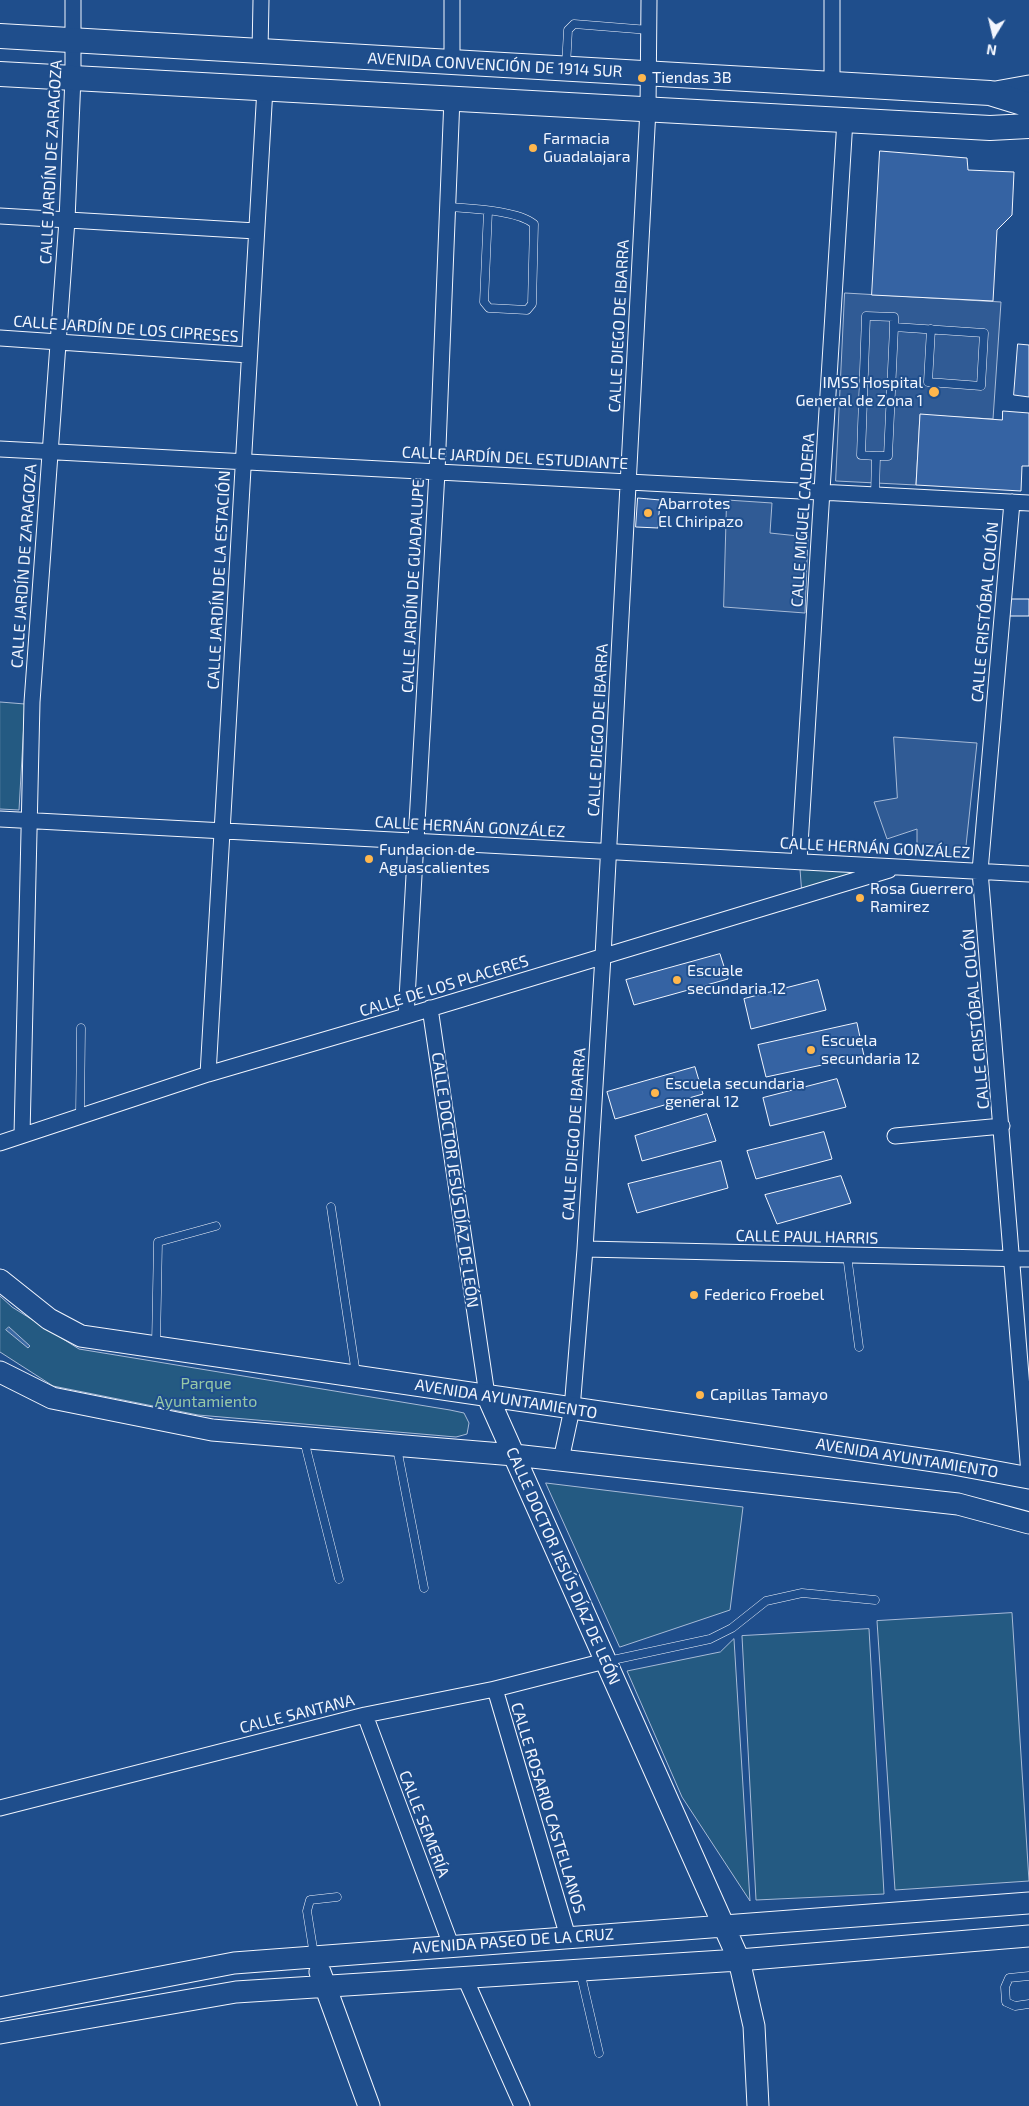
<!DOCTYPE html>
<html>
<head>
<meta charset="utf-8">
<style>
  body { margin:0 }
  #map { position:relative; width:1029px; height:2106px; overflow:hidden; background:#1f4e8c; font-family:"Exo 2",sans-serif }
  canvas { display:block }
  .north { position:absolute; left:969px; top:10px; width:50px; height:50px; -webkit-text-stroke:4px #1f4e8c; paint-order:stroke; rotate:189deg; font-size:14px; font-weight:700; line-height:20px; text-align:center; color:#f2f6ff }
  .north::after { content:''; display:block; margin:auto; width:18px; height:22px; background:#f2f6ff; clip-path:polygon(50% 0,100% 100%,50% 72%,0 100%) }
</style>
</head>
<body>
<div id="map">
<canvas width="1029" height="2106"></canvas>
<div class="north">N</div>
</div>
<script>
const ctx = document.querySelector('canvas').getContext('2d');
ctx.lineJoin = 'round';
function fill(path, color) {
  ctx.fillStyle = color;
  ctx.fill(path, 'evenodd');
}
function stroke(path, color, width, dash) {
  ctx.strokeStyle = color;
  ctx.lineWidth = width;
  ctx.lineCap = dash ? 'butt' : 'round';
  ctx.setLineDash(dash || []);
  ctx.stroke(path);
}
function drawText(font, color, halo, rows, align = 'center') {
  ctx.font = font + ' "Exo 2",sans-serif';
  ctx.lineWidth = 4;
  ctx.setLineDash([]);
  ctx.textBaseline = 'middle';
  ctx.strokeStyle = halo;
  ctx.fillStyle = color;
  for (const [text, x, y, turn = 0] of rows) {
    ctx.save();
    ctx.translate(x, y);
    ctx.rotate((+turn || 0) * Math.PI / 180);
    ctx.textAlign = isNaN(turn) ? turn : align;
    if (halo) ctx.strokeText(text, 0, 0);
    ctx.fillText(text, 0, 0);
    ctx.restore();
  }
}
const green = new Path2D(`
  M 0,702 L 25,704 L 19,810 L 0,809 Z
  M 800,864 L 890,868 L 802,890 Z
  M 0,1296 L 12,1307 L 79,1349 L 450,1410 L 464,1413 L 469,1423 L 467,1434 L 456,1437 L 198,1415 L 53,1386 L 0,1352 Z
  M 546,1483 L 743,1507 L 730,1610 L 620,1647 Z
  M 1012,1613 L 1029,1881 L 895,1890 L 877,1621 Z
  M 869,1629 L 884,1894 L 756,1900 L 742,1636 Z
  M 734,1639 L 750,1901 L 682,1797 L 627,1671 L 720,1652 Z`);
fill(green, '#245a82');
stroke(green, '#a8bbd7', 1);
const parking = new Path2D(`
  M 845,293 L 1001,302 L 993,419 L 920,415 L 916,485 L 836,481 Z
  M 727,500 L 772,503 L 770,533 L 808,537 L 805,613 L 724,607 Z
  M 894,737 L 977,743 L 965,855 L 917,853 L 917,829 L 887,839 L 874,802 L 897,798 Z`);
fill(parking, '#305b95');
stroke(parking, '#a8bbd7', 1);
const water = new Path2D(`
  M 9,1327 L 30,1346 L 28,1348 L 6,1330 Z`);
fill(water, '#3b69a3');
stroke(water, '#a8bbd7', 1);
const building = new Path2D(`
  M 880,151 L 967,158 L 968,170 L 1014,172 L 1012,215 L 997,230 L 993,301 L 872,295 Z
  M 1018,344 L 1029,345 L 1029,397 L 1014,395 Z
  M 1003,411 L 1029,413 L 1029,466 L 1022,466 L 1021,491 L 916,485 L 920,414 L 1002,420 Z
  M 638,498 L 660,500 L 658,528 L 636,527 Z
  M 1004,599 L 1029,599 L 1029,616 L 1002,616 Z
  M 720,954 L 728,979 L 634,1005 L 626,980 Z
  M 818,980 L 826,1010 L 751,1029 L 744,999 Z
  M 857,1023 L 864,1056 L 766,1077 L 758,1045 Z
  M 695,1067 L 703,1094 L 615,1119 L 607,1092 Z
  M 837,1079 L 846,1107 L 770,1126 L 763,1098 Z
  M 707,1114 L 716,1141 L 642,1161 L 635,1136 Z
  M 824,1132 L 832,1159 L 756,1179 L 747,1151 Z
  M 721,1161 L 728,1188 L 637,1213 L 628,1184 Z
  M 841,1176 L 851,1203 L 777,1224 L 765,1195 Z`);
fill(building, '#3563a3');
stroke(building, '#f2f6ff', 1);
const lane = new Path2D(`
  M 566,66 L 568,30 L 574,24 L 649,30
  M 449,207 C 472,209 517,210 534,224 L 532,304 L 527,310 L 489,308 L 484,302 L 488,211
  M 876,456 L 888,456 L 894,327
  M 875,495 L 876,456 L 861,455 L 866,316 L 894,317 L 894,327 L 984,333 L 981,386 L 928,382 L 931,329
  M 80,1115 L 81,1028
  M 331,1207 L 356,1374
  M 847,1255 L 859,1347
  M 156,1344 L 158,1242 L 216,1226
  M 304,1440 L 339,1579
  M 397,1448 L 424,1588
  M 608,1661 L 710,1639 L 732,1628 L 766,1601 L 802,1593 L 875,1600
  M 314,1955 L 307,1911 L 310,1900 L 337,1897
  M 580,1971 L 599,2053
  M 1029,1976 L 1009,1978 L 1005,1987 L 1006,2002 L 1015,2006 L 1029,2004`);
const street = new Path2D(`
  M 832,0 L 832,84
  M 260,51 L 261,0
  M 452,62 L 452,0
  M 0,216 L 256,231
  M 0,338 L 249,355
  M 0,449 L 1029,503
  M 1012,502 L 980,871 L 1029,1474
  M 0,819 L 1029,874
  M 799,861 L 845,120
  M 430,1008 L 487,1395
  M 406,1016 L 437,472 L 452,98
  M 208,1074 L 265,88
  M 22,1135 L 32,702 L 67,220 L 73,77 L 73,0
  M 895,1136 L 1002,1126
  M 0,1143 L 208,1074 L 406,1016 L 889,870
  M 585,1249 L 1029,1259
  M 561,1460 L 572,1409 L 585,1249 L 603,956 L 648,109 L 649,0
  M 495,1689 L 568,1937
  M 365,1715 L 451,1945
  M 0,1808 L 365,1715 L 495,1689 L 605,1661
  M 464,1976 L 522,2106`);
const secondary = new Path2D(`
  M 990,93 L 1029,86
  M 0,1280 L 49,1319 L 81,1336 L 948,1463 L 1029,1478
  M 0,1372 L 52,1398 L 212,1430 L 514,1455 L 958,1504 L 1029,1523
  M 487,1395 L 739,1960 L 754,2026 L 758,2106
  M 320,1972 L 369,2106
  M 0,2008 L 234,1963 L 1029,1903
  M 0,2033 L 236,1992 L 739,1960 L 1029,1936`);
const primary = new Path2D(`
  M 0,36 L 990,93 L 1029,105
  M 0,74 L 990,128 L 1029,126`);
stroke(lane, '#f2f6ff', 9);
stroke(street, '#f2f6ff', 17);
stroke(secondary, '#f2f6ff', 23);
stroke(primary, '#f2f6ff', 26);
stroke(lane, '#1f4e8c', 8);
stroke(street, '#1f4e8c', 15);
stroke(secondary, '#1f4e8c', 21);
stroke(primary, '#1f4e8c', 24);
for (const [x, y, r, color] of [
  [642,78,5,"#ffb74d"],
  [533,148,5,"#ffb74d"],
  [934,392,6,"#ffb74d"],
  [648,513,5,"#ffb74d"],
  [369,859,5,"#ffb74d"],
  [860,898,5,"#ffb74d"],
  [677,980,5,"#ffb74d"],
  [811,1050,5,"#ffb74d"],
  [655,1093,5,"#ffb74d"],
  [694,1295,5,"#ffb74d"],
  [700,1395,5,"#ffb74d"]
]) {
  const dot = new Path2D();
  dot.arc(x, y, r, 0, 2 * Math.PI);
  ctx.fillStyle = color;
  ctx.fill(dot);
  stroke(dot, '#1f4e8c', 2);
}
drawText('16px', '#f2f6ff', '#1f4e8c', [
  ["AVENIDA CONVENCIÓN DE 1914 SUR",495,65,3],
  ["CALLE JARDÍN DE ZARAGOZA",51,162,-87],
  ["CALLE DIEGO DE IBARRA",619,326,-87],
  ["CALLE JARDÍN DE LOS CIPRESES",126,329,4],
  ["CALLE JARDÍN DEL ESTUDIANTE",515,458,3],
  ["CALLE MIGUEL CALDERA",803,520,-86],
  ["CALLE JARDÍN DE ZARAGOZA",24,566,-86],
  ["CALLE JARDÍN DE LA ESTACIÓN",219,580,-87],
  ["CALLE JARDÍN DE GUADALUPE",413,586,-87],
  ["CALLE CRISTÓBAL COLÓN",985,612,-85],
  ["CALLE DIEGO DE IBARRA",598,730,-87],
  ["CALLE HERNÁN GONZÁLEZ",470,827,3],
  ["CALLE HERNÁN GONZÁLEZ",875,848,3],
  ["CALLE DE LOS PLACERES",444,986,-17],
  ["CALLE CRISTÓBAL COLÓN",976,1019,-95],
  ["CALLE DIEGO DE IBARRA",574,1134,-86],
  ["CALLE DOCTOR JESÚS DÍAZ DE LEÓN",455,1180,82],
  ["CALLE PAUL HARRIS",807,1237,1],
  ["AVENIDA AYUNTAMIENTO",506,1399,9],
  ["AVENIDA AYUNTAMIENTO",907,1458,9],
  ["CALLE DOCTOR JESÚS DÍAZ DE LEÓN",563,1566,66],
  ["CALLE SANTANA",297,1714,-14],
  ["CALLE ROSARIO CASTELLANOS",548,1808,73],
  ["CALLE SEMERÍA",424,1824,69],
  ["AVENIDA PASEO DE LA CRUZ",513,1941,-4]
]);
drawText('16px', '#f2f6ff', '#1f4e8c', [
  ["Tiendas 3B",652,78],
  ["Farmacia",543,139],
  ["Guadalajara",543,157],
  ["IMSS Hospital",923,383,"right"],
  ["General de Zona 1",923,401,"right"],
  ["Abarrotes",658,504],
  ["El Chiripazo",658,522],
  ["Fundacion de",379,850],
  ["Aguascalientes",379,868],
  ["Rosa Guerrero",870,889],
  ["Ramirez",870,907],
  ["Escuale",687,971],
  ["secundaria 12",687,989],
  ["Escuela",821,1041],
  ["secundaria 12",821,1059],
  ["Escuela secundaria",665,1084],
  ["general 12",665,1102],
  ["Federico Froebel",704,1295],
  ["Capillas Tamayo",710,1395]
], 'left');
drawText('16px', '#97c8a6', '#1f4e8c', [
  ["Parque",206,1384],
  ["Ayuntamiento",206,1402]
]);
</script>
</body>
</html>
